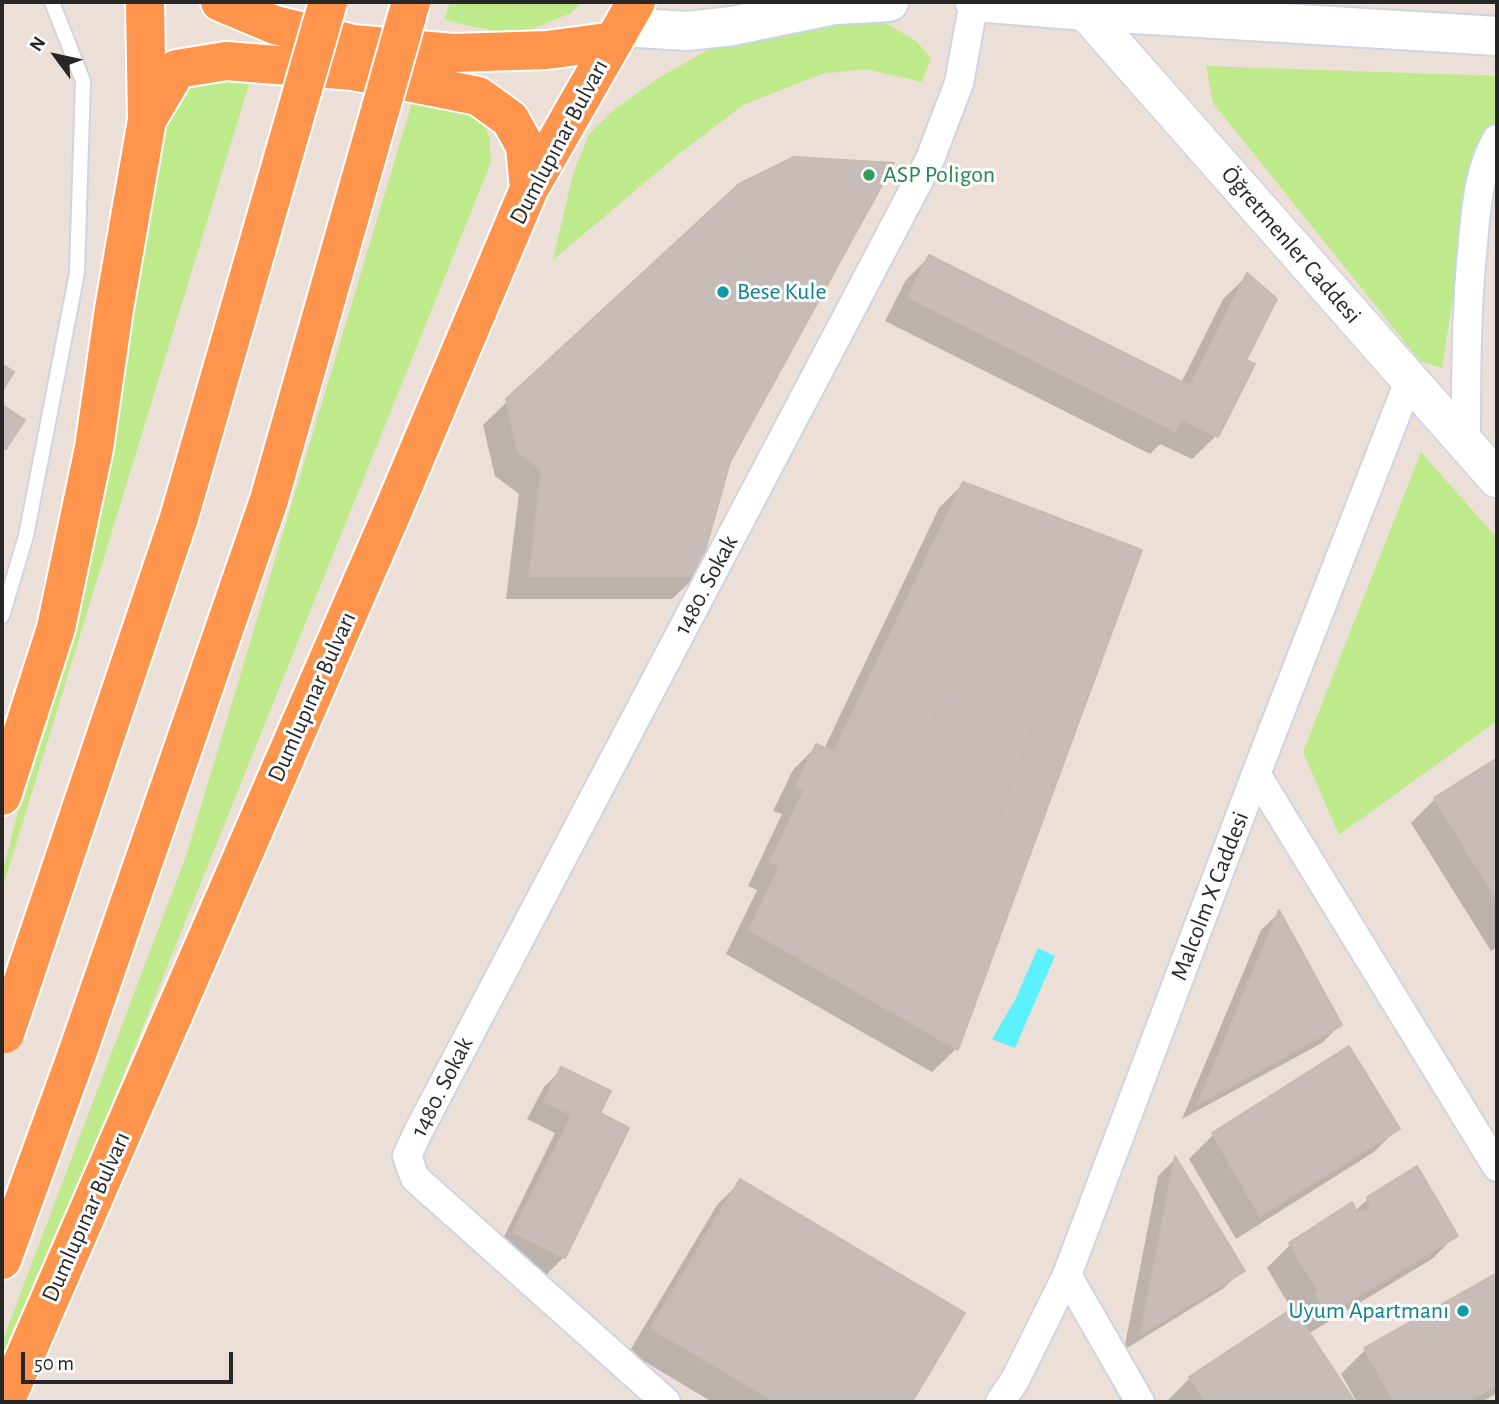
<!DOCTYPE html>
<html>
<head>
<meta charset="utf-8">
<style>
  body { margin:0 }
  #map { position:relative; width:1499px; height:1404px; overflow:hidden; background:#ecdfd7; font-family:"Alegreya Sans",sans-serif }
  canvas { display:block }
  .frame { position:absolute; inset:0; border:4px solid #272727; pointer-events:none }
  .north { position:absolute; left:21px; top:21px; width:70px; height:70px; -webkit-text-stroke:5px #fff; paint-order:stroke; rotate:303deg; font-size:19px; font-weight:700; line-height:28px; text-align:center; color:#272727 }
  .north::after { content:''; display:block; margin:auto; width:24px; height:32px; background:#272727; clip-path:polygon(50% 0,100% 100%,50% 72%,0 100%) }
  .scale { position:absolute; left:21px; top:1352px; width:212px; height:32px; box-sizing:border-box; border:4px solid #272727; border-top:0; padding-left:9px; font-size:21px; line-height:24px; white-space:nowrap; color:#272727; -webkit-text-stroke:5px #fff; paint-order:stroke }
</style>
</head>
<body>
<div id="map">
<canvas width="1499" height="1404"></canvas>
<div class="frame"></div>
<div class="north">N</div>
<div class="scale">50 m</div>
</div>
<script>
const ctx = document.querySelector('canvas').getContext('2d');
ctx.lineJoin = 'round';
function fill(path, color) {
  ctx.fillStyle = color;
  ctx.fill(path, 'evenodd');
}
function stroke(path, color, width, dash) {
  ctx.strokeStyle = color;
  ctx.lineWidth = width;
  ctx.lineCap = dash ? 'butt' : 'round';
  ctx.setLineDash(dash || []);
  ctx.stroke(path);
}
function drawText(font, color, halo, rows, align = 'center') {
  ctx.font = font + ' "Alegreya Sans",sans-serif';
  ctx.lineWidth = 6;
  ctx.setLineDash([]);
  ctx.textBaseline = 'middle';
  ctx.strokeStyle = halo;
  ctx.fillStyle = color;
  for (const [text, x, y, turn = 0] of rows) {
    ctx.save();
    ctx.translate(x, y);
    ctx.rotate((+turn || 0) * Math.PI / 180);
    ctx.textAlign = isNaN(turn) ? turn : align;
    if (halo) ctx.strokeText(text, 0, 0);
    ctx.fillText(text, 0, 0);
    ctx.restore();
  }
}
fill(new Path2D(`
  M 450,2 L 583,2 L 571,13 L 516,36 L 444,20 Z
  M 849,22 L 884,22 L 916,41 L 931,58 L 922,82 L 866,69 L 822,74 L 743,105 L 674,158 L 553,260 L 573,174 L 589,134 L 616,108 L 660,77 L 708,50 L 768,33 Z
  M 1206,66 L 1497,76 L 1497,117 L 1470,186 L 1442,368 L 1420,361 L 1213,103 Z
  M 251,78 L 2,890 L 2,874 L 95,509 L 153,132 L 192,81 Z
  M 414,96 L 458,101 L 484,122 L 489,137 L 491,162 L 2,1377 L 2,1342 L 186,856 Z
  M 1421,452 L 1497,538 L 1497,721 L 1339,835 L 1303,752 Z`), '#bfea8c');
fill(new Path2D(`
  M 1038,948 L 1055,956 L 1015,1048 L 992,1039 L 1015,1000 Z`), '#5cf1fc');
fill(new Path2D(`
  M 929,257 L 1181,383 L 1223,299 L 1247,276 L 1244,360 L 1216,436 L 1192,459 L 1160,444 L 1150,454 L 885,321 L 906,280 Z
  M 508,401 L 729,461 L 697,575 L 672,599 L 506,599 L 519,494 L 495,476 L 483,425 Z
  M 963,484 L 956,1049 L 932,1072 L 726,954 L 757,890 L 748,886 L 782,814 L 773,811 L 793,770 L 817,746 L 824,749 L 939,508 Z
  M 1497,760 L 1497,947 L 1491,951 L 1411,823 L 1435,799 Z
  M 1279,913 L 1340,1025 L 1322,1043 L 1182,1119 L 1261,930 Z
  M 1349,1049 L 1398,1128 L 1374,1152 L 1236,1239 L 1189,1159 L 1213,1135 Z
  M 562,1069 L 597,1114 L 564,1257 L 546,1275 L 497,1251 L 555,1133 L 527,1119 L 544,1087 Z
  M 1175,1159 L 1242,1270 L 1224,1288 L 1124,1350 L 1158,1176 Z
  M 741,1181 L 963,1314 L 910,1402 L 712,1402 L 629,1352 L 717,1205 Z
  M 1368,1199 L 1456,1235 L 1432,1259 L 1308,1334 L 1353,1402 L 1166,1402 L 1190,1378 L 1292,1310 L 1267,1268 L 1291,1244 L 1354,1212 Z
  M 1496,1275 L 1497,1393 L 1482,1402 L 1357,1402 L 1341,1374 L 1365,1350 Z`), '#0003');
const building = new Path2D(`
  M 794,157 L 894,163 L 730,462 L 698,576 L 529,576 L 542,470 L 518,452 L 506,399 L 739,184 Z
  M 929,255 L 1190,386 L 1247,273 L 1277,299 L 1246,360 L 1255,364 L 1218,437 L 1181,419 L 1175,431 L 908,297 Z
  M 2,364 L 14,372 L 2,391 Z
  M 2,405 L 25,420 L 6,449 L 2,447 Z
  M 963,482 L 1142,550 L 958,1050 L 749,930 L 780,866 L 770,862 L 804,790 L 796,786 L 816,744 L 834,752 ZM 947,689 L 1034,722 L 1000,816 L 908,774 Z
  M 947,689 L 1034,722 L 1000,816 L 908,774 Z
  M 1497,758 L 1497,900 L 1434,798 Z
  M 1279,910 L 1342,1025 L 1198,1104 Z
  M 1349,1046 L 1400,1129 L 1260,1216 L 1212,1133 Z
  M 561,1067 L 611,1091 L 600,1113 L 629,1128 L 565,1258 L 513,1232 L 572,1115 L 544,1101 Z
  M 1175,1156 L 1245,1271 L 1141,1334 Z
  M 1417,1166 L 1458,1236 L 1328,1314 L 1315,1295 L 1318,1290 L 1289,1243 L 1352,1202 L 1357,1213 L 1371,1209 L 1367,1197 Z
  M 740,1179 L 965,1313 L 912,1402 L 775,1402 L 651,1328 Z
  M 1497,1273 L 1497,1385 L 1467,1402 L 1394,1402 L 1364,1348 Z
  M 1293,1308 L 1355,1402 L 1206,1402 L 1189,1377 Z`);
fill(building, '#c7bcb7');
stroke(building, '#c7bbb1', 2);
const service = new Path2D(`
  M 2,616 L 26,536 L 77,273 L 83,81 L 52,2`);
const minor = new Path2D(`
  M 1466,442 C 1466,375 1466,309 1473,243 C 1476,208 1479,169 1497,139
  M 1256,774 L 1497,1167
  M 666,1402 L 415,1178 L 407,1156 L 418,1132 L 930,159 L 959,83 L 974,2
  M 1000,1402 L 1015,1380 L 1067,1275
  M 1140,1402 L 1067,1275 L 1256,774 L 1409,381`);
const tertiary = new Path2D(`
  M 1085,11 L 1497,479`);
const secondary = new Path2D(`
  M 975,2 L 1085,11 L 1497,36
  M 622,27 L 687,31 L 732,26 L 835,5 L 889,2`);
const trunk = new Path2D(`
  M 220,2 L 275,25 L 353,44 L 453,53 L 547,50 L 614,41
  M 147,120 L 177,69 L 226,61 L 353,71 L 478,96 L 510,119 L 525,146 L 529,189
  M 2,796 L 56,628 L 94,448 L 114,309 L 147,120 L 145,2
  M 2,1260 L 77,1054
  M 5,1402 L 395,506 L 529,189 L 636,2`);
stroke(service, '#ccd5e3', 18);
stroke(minor, '#ccd5e3', 32);
stroke(tertiary, '#ccd5e3', 40);
stroke(secondary, '#ccd5e3', 42);
stroke(trunk, '#fff', 42);
stroke(service, '#fff', 14);
stroke(minor, '#fff', 28);
stroke(tertiary, '#fff', 37);
stroke(secondary, '#fff', 38);
stroke(trunk, '#ff944c', 38);
const trunkBridge = new Path2D(`
  M 5,1034 L 179,518 L 328,2
  M 77,1054 L 269,500 L 411,2`);
stroke(trunkBridge, '#fff', 42, []);
stroke(trunkBridge, '#ff944c', 38);
for (const [x, y, r, color] of [
  [869,175,7,"#2e9e5b"],
  [723,292,7,"#0f9aa8"],
  [1463,1311,7,"#0f9aa8"]
]) {
  const dot = new Path2D();
  dot.arc(x, y, r, 0, 2 * Math.PI);
  ctx.fillStyle = color;
  ctx.fill(dot);
  stroke(dot, '#fff', 2.5);
}
drawText('24px', '#272727', '#fff', [
  ["Dumlupınar Bulvarı",559,142,-62],
  ["Öğretmenler Caddesi",1291,245,49],
  ["1480. Sokak",706,585,-62],
  ["Dumlupınar Bulvarı",312,697,-66],
  ["Malcolm X Caddesi",1210,896,-69],
  ["1480. Sokak",442,1087,-63],
  ["Dumlupınar Bulvarı",86,1217,-66]
]);
drawText('24px', '#27864d', '#fff', [
  ["ASP Poligon",883,175]
], 'left');
drawText('24px', '#0d838f', '#fff', [
  ["Bese Kule",737,292],
  ["Uyum Apartmanı",1449,1311,"right"]
], 'left');
</script>
</body>
</html>
